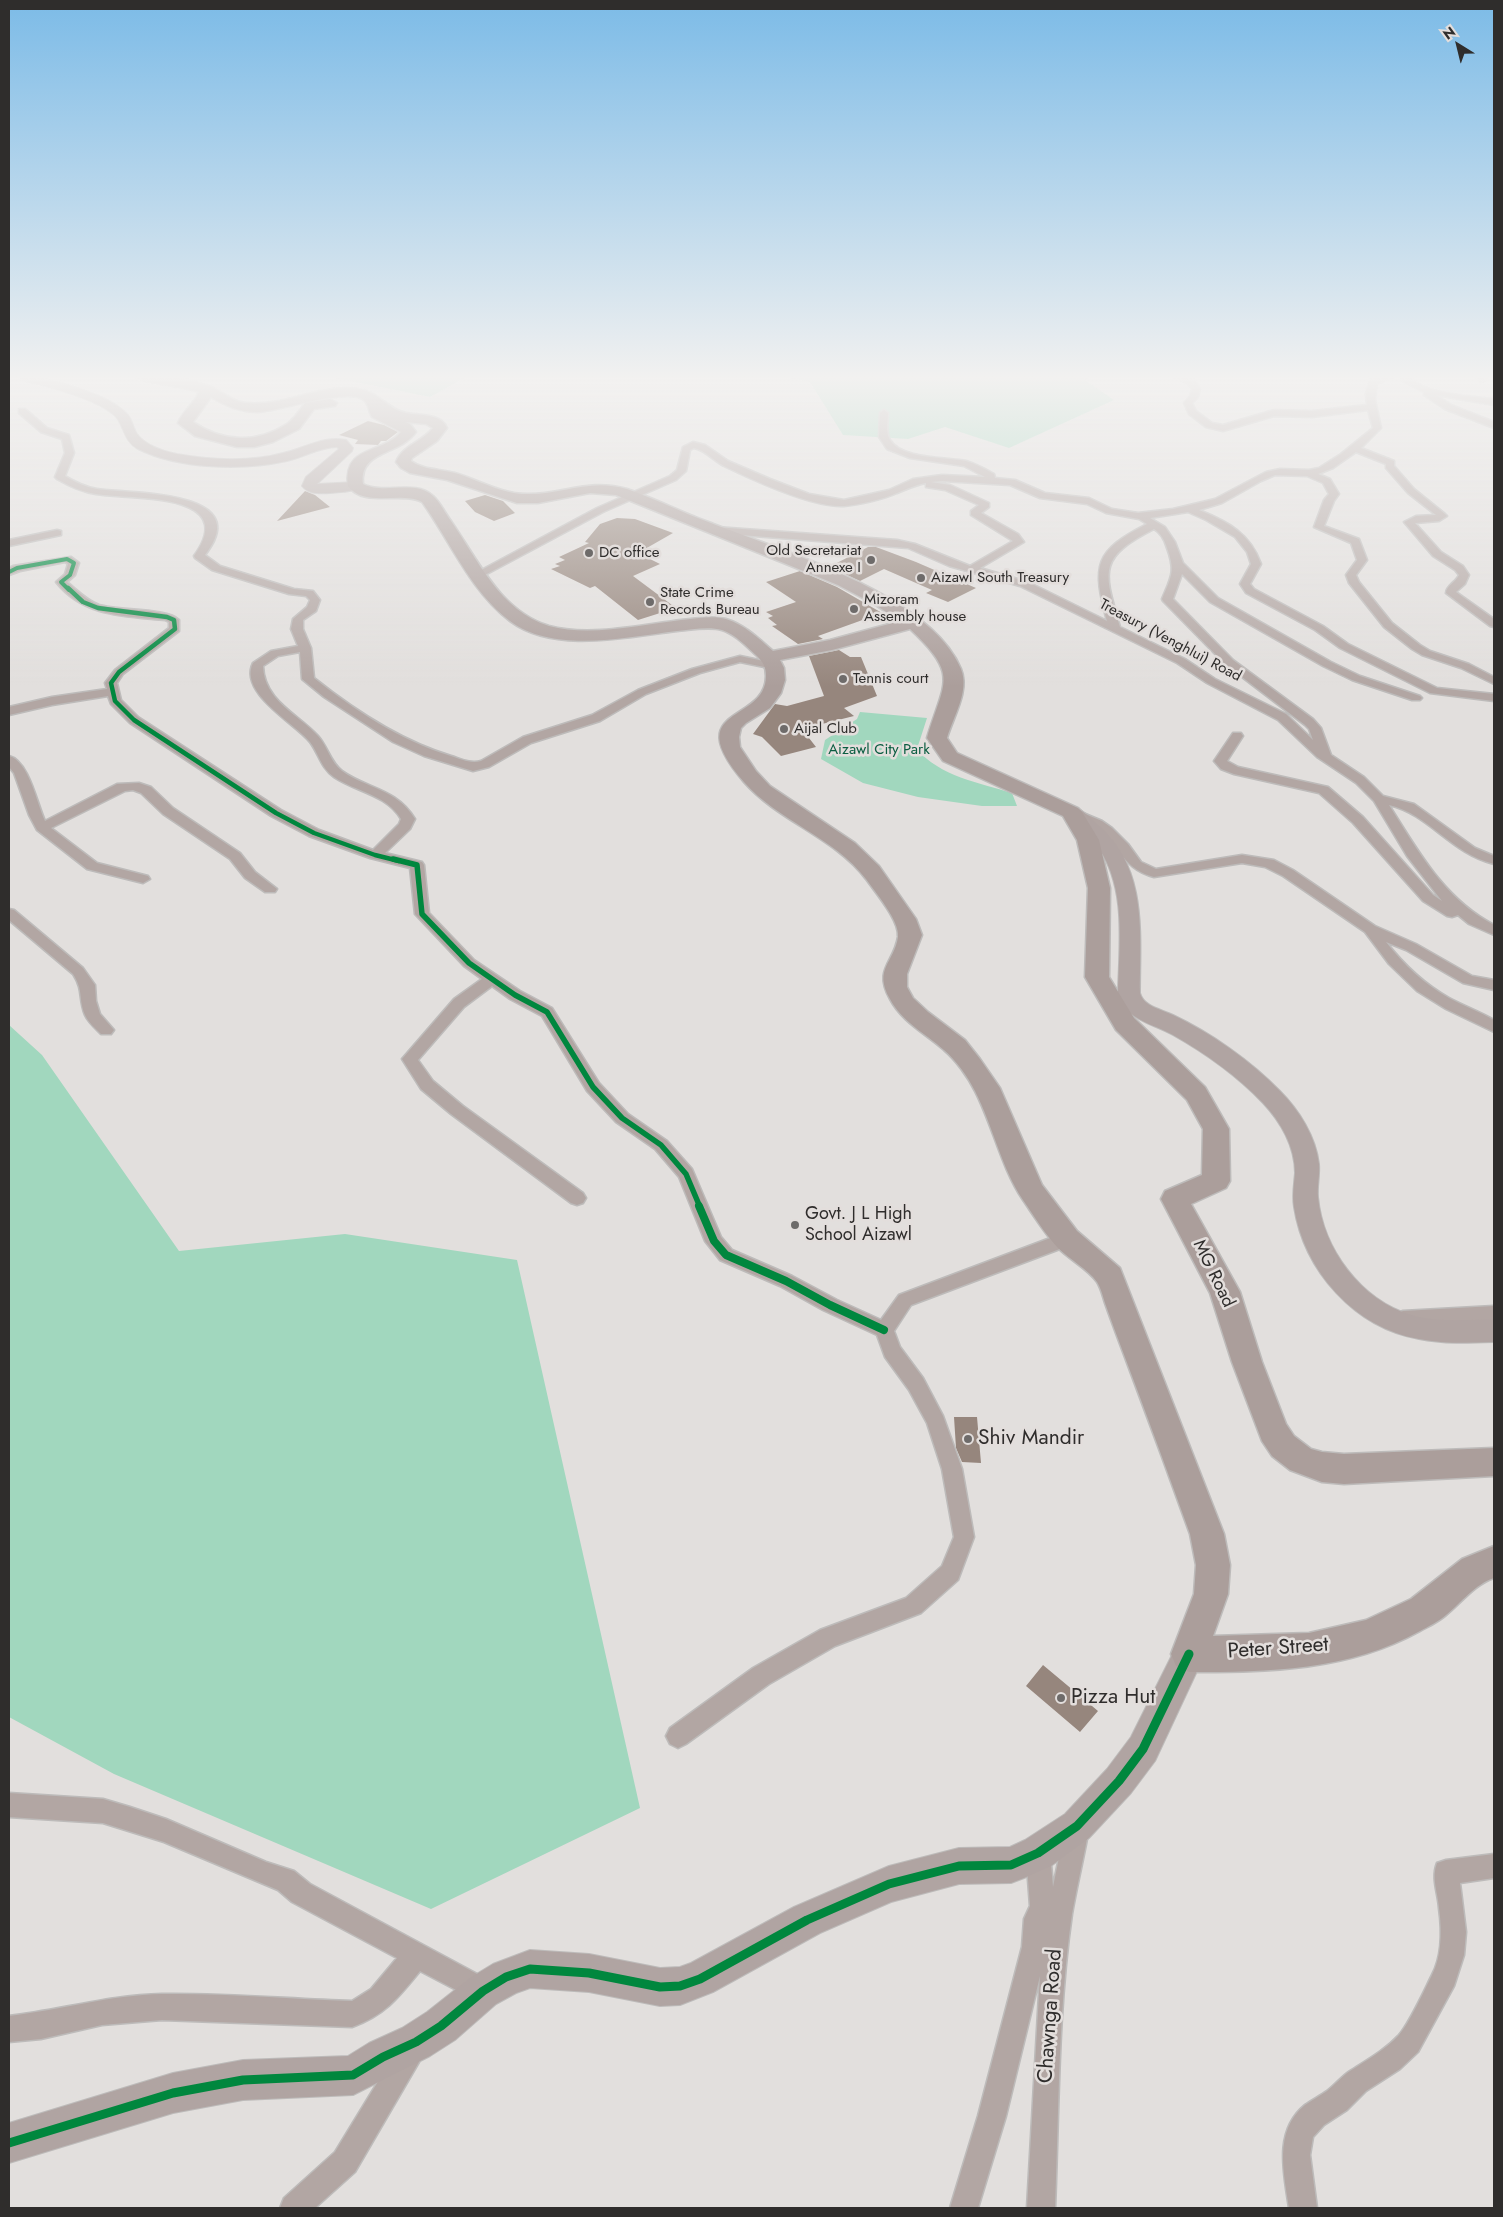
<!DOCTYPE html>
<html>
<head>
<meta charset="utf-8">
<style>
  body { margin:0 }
  #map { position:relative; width:1503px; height:2217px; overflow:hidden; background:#e2dfdd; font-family:Jost,sans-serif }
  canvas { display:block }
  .frame { position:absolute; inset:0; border:10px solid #2f2d2c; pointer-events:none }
  .north { position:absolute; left:1433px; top:20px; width:50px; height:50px; -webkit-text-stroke:4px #e3dedc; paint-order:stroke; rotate:324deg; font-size:14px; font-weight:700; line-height:20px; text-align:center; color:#2f2d2c }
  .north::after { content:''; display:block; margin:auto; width:18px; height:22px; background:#2f2d2c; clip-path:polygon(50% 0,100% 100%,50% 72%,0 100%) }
</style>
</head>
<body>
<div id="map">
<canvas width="1503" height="2217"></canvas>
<div class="frame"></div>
<div class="north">N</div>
</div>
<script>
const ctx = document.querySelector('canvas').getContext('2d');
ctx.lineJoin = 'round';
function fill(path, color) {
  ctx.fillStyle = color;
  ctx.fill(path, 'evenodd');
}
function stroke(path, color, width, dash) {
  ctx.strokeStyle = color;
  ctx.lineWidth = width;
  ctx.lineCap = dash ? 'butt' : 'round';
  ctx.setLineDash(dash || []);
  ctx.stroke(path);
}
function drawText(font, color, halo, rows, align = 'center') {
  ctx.font = font + ' Jost,sans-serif';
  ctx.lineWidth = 5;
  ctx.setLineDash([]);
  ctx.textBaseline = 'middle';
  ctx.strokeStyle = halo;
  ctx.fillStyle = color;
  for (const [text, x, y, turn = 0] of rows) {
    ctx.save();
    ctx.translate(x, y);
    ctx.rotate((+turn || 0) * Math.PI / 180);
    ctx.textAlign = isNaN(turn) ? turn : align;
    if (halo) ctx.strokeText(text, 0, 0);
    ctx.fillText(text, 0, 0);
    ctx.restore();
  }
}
fill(new Path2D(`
  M 331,377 L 466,377 L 430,397 Z
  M 786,377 L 1089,377 L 1085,380 L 1114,400 L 1009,448 L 945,427 L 908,439 L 843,435 L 810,382 Z
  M 860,712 L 927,718 L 917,749 C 939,776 980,783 1012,793 L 1017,806 L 982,806 L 918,797 L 863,783 L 821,759 L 825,740 L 857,719 Z
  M 9,1025 L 42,1055 L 179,1251 L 345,1234 L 517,1260 L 640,1808 L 431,1909 L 114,1774 L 9,1717 Z`), '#a1d7be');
fill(new Path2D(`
  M 368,421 L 384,425 L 398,432 L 386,441 L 381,441 L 378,445 L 355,444 L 358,440 L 339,435 Z
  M 305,491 L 315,495 L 330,507 L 277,521 Z
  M 485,495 L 503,501 L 515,513 L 494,521 L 475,512 L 465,501 Z
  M 617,518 L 635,519 L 673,533 L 638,553 L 660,564 L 633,576 L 676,608 L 638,620 L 595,586 L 590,588 L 551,569 L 560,566 L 555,564 L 565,560 L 559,557 L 589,543 L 585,542 L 600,524 Z
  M 868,547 L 876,547 L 916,562 L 976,588 L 948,602 L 926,593 L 932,590 L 884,569 L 860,581 L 829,567 Z
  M 800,571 L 837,587 L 882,613 L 818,636 L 823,639 L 798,644 L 772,626 L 777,625 L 768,618 L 773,616 L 766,612 L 796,602 L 766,582 Z
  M 839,650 L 850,657 L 861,657 L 877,696 L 844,708 L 854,716 L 802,729 L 816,747 L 781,756 L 762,737 L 753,734 L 775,704 L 787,706 L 824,696 L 809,656 Z
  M 954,1417 L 977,1417 L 981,1463 L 962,1462 L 956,1448 Z
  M 1043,1665 L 1098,1711 L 1080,1732 L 1026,1686 Z`), '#96867d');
const street = new Path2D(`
  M 1174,377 L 1193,379 L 1200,389 L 1198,397 L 1192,403 L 1196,411 L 1212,423 L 1223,425 L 1274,410 L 1312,411 L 1367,405 L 1366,394 L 1370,380 L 1381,377 L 1393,377 L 1377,384 L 1375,400 L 1381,428 L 1361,448 L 1394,461 L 1394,466 L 1414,489 L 1445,514 L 1447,516 L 1439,521 L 1415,523 L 1441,552 L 1463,566 L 1469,575 L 1465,584 L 1456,592 L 1494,619 L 1494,627 L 1490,626 L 1446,593 C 1446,586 1456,582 1459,575 L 1455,570 L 1433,556 L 1404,522 L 1416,516 L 1436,515 L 1408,493 L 1386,468 L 1386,464 L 1356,452 L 1333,468 L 1318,474 L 1330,479 L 1339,494 L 1334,501 L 1324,526 L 1359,539 L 1367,560 L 1356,575 L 1359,582 L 1392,623 L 1420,645 L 1430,651 L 1469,664 L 1494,677 L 1494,684 L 1461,668 L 1422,655 L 1412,649 L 1384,627 L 1349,583 L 1346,575 L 1357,560 L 1351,543 L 1314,527 L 1324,500 L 1329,494 L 1323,483 L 1307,476 L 1275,475 L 1261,481 L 1222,503 L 1199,510 C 1228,522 1250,533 1261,564 L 1250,584 L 1254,589 L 1323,626 L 1348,644 L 1437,688 L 1494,694 L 1494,701 L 1430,693 L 1340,648 L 1315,630 L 1246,593 L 1240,584 L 1251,564 L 1247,552 L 1235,537 L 1206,520 L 1188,512 L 1150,518 L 1165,527 L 1175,542 L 1183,563 L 1218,598 L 1331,662 L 1360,676 L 1420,696 L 1422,698 L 1420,700 L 1412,700 L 1352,680 L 1323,666 L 1210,602 L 1182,574 L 1173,599 L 1233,660 L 1313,719 L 1321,728 L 1331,755 L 1364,777 L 1383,796 L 1414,804 L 1475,848 L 1494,856 L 1494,864 C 1450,853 1429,814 1389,805 C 1418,851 1444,899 1494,925 L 1494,935 L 1469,924 L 1458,915 L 1452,917 L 1447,916 L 1423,901 L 1353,823 L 1319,793 L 1234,774 L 1221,769 L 1214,761 L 1233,733 L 1241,733 L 1243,736 L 1227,761 L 1238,767 L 1328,787 L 1363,817 L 1433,895 L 1442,901 L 1407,856 L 1374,801 L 1356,783 L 1317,757 L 1278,720 L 1207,683 L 1177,663 L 1020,586 L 949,566 L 908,548 L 715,533 L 710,530 L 715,527 L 897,540 L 915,544 L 970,566 L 1013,541 L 971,515 L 971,511 L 979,505 L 945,490 L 926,487 L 926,483 C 915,485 907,489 897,493 C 884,499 858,505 844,506 C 813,508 753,480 724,466 C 714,461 705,450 694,448 L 690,450 L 686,471 L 676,480 L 603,512 L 483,576 L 475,576 L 474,574 L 597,508 L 670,476 L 677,470 L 683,447 L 693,442 L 705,445 L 728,461 L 770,479 L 809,494 L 844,500 L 889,490 L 913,479 L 942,475 L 985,477 L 964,466 L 910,458 L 887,449 L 879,437 L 880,413 L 884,410 L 888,413 C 888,421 885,432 890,440 C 901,459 946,457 966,461 C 976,464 985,469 994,474 L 995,478 L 1015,480 L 1045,493 L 1089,498 L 1112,509 L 1138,513 L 1173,509 L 1215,499 L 1266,472 L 1280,469 L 1309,470 L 1319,468 L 1341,454 L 1373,428 L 1368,410 L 1312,417 L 1274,416 L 1223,431 L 1206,427 L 1189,414 L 1184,403 L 1190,396 L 1192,389 L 1187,383 ZM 942,481 L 1010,485 L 1040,498 L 1087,504 L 1106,513 L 1139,519 L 1147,524 C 1094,551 1092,565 1107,621 L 1028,582 L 980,568 L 1024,542 L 1018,534 L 981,513 L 989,507 L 989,503 L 950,485 L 931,482 ZM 1154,529 C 1161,533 1165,541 1167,548 C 1176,572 1171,577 1162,599 L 1163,601 L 1225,664 L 1305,725 L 1309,729 L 1313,740 L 1286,714 L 1215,679 L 1185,659 L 1120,627 C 1104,571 1097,558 1154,529 Z
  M 1402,377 L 1410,377 C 1420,393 1475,397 1494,399 L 1494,405 L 1436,395 L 1451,405 L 1494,422 L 1494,428 L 1445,409 L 1424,395 L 1424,392 L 1402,381 Z
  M 1476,377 L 1485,377 L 1487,380 L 1480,382 Z
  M 19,409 L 25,409 L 47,428 L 69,435 L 74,453 L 65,476 C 75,482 85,487 97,489 C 129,494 257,489 205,555 L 220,566 L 294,589 L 313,591 L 320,600 L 316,611 L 303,620 L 303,629 L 311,648 L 314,678 C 354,710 401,741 451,756 C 461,759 470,764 481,761 L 523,737 L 592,715 L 638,690 L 692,669 L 740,656 L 778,664 L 780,666 L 774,669 L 740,662 L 700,673 L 646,694 L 600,721 L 531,743 L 489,767 L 473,771 L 424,756 L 393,742 L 324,697 L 302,679 L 300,652 L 278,656 L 263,666 C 264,701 298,714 318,736 C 328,747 330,762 342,771 C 367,789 396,788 415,819 L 410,829 L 385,853 L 422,862 L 424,865 L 429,913 L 474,960 L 520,991 L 552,1008 L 599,1083 L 628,1114 L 667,1141 L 692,1169 L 721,1237 L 732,1250 L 792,1276 L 837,1300 L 881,1320 L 899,1295 L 1061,1234 L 1067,1232 L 1073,1234 L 1076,1239 L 1073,1244 L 911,1305 L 894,1331 L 900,1347 L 923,1378 L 943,1416 L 962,1469 L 974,1537 L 958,1580 L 921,1613 L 835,1646 L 769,1684 L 686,1744 L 678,1748 L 670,1744 L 666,1736 L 670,1728 L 753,1668 L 820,1630 L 906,1598 L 942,1566 L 954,1537 L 942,1469 L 927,1423 L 909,1390 L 885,1357 L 877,1335 L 823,1310 L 780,1286 L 720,1260 L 705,1241 L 679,1177 L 655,1149 L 616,1122 L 587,1091 L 542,1016 L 510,999 L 492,986 L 464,1007 L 418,1060 L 433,1081 L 463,1106 L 583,1193 L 586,1198 L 583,1203 L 577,1205 L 571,1203 L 451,1114 L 421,1089 L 402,1059 L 454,999 L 482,979 L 464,966 L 415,914 L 410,868 L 370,858 L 309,836 L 271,816 L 130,723 L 111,704 L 108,696 L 52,705 L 9,715 L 9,707 L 52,697 L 107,689 L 105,683 L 115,670 L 169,628 L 169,622 L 165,620 C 124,616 84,617 56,582 L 65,574 L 68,564 L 65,562 L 20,571 L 9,575 L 9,568 L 13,566 L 71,557 L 79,563 L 75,575 L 67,582 C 78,591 86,600 99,605 C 118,611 168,608 179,620 L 179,631 L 123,674 L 117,683 L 121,700 L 138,717 L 281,810 L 319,830 L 373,850 L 399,824 L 401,819 C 386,794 356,792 334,777 C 321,768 319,754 310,742 C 296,724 238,693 253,663 L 271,651 L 298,646 L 291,629 L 293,619 L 307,607 L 310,600 L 306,596 L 289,594 L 212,570 L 195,558 L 194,556 C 241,491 131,500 96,494 C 82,492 69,486 57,479 L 55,477 L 65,453 L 62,439 L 41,432 L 19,413 Z
  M 57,530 L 61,531 L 61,535 L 9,546 L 9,540 Z
  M 9,756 C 29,761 37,804 45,821 L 117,784 L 139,783 L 151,787 L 173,808 L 240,853 L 255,872 L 277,889 L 275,892 L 265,892 L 245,878 L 230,859 L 163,814 L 141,793 L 133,790 L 125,791 L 51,828 L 97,863 L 148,876 L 150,879 L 143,883 L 87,869 L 37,830 L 29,815 L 14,773 L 9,767 Z
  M 1078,811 L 1102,821 L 1112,828 L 1128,844 L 1141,862 L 1156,869 L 1242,855 L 1274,860 L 1293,870 L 1375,926 L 1416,944 L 1472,976 L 1494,980 L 1494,990 L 1463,983 L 1406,950 L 1386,942 C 1404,965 1424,984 1449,998 C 1464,1006 1480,1012 1494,1020 L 1494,1032 L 1446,1009 L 1417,991 L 1389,964 L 1365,932 L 1283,876 L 1265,867 L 1242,863 L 1154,877 C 1127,870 1123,853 1104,835 C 1095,827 1084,823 1073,818 L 1071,815 Z
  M 9,909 L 14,910 L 83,968 L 95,985 L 96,1001 L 100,1014 L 114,1030 L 111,1034 L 101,1034 C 95,1028 88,1022 85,1015 C 78,998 84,991 73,974 L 9,920 Z
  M 1494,1306 L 1494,1322 L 1403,1327 L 1396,1324 L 1394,1319 L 1396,1314 L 1403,1311 Z
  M 9,1793 L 103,1799 L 130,1807 L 166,1819 L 266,1862 L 294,1871 L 310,1884 L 492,1982 L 496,1991 L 492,2000 L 483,2004 L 420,1971 C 398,1998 385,2015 352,2027 L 162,2020 L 102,2025 L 41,2039 L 9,2042 L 9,2016 C 60,2010 110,1995 162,1994 C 225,1993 289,1999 352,2001 L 371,1989 L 397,1958 L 292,1902 L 278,1890 L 164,1842 L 103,1823 L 9,1817 Z
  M 1077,1816 L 1086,1819 L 1089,1828 C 1084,1857 1077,1885 1072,1914 C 1058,2011 1059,2111 1055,2208 L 1027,2208 L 1040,1976 L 1006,2116 L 978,2208 L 950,2208 L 978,2116 L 1022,1947 L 1024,1919 L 1030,1906 L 1026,1853 L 1029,1844 L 1038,1841 L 1047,1844 L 1050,1853 L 1053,1887 L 1065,1828 L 1068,1819 Z
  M 1494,1854 L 1494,1878 L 1460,1883 L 1466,1932 L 1464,1955 L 1454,1986 L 1418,2052 L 1400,2069 L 1366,2091 L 1347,2110 L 1324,2125 L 1313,2137 L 1310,2155 L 1317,2208 L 1289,2208 C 1284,2174 1273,2131 1305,2105 C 1312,2100 1320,2096 1327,2091 C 1335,2085 1342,2076 1350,2071 C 1367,2060 1385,2050 1399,2035 C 1410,2022 1424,1991 1432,1975 C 1442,1956 1442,1929 1439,1908 C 1438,1893 1431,1878 1437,1863 L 1446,1860 Z
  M 410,2040 L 419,2044 L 423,2053 L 419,2062 L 355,2172 L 315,2208 L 280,2208 L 284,2198 L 335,2152 L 401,2044 Z`);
const secondary = new Path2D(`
  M 21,377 C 47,376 109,394 127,414 C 132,419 133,428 137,434 C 146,446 163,451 177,454 C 210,460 251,462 283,453 C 303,449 324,435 346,440 L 353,448 L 352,451 L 317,484 L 356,482 L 363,486 C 358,492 325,494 316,493 C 311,493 305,490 302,486 L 306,477 L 339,449 L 337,447 C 320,447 304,457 287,461 C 242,471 178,469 138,449 C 125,442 124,428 117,418 C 101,399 47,387 23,380 Z
  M 1071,806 C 1082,809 1091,818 1099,826 C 1148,869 1140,934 1140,993 C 1144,1007 1161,1009 1173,1015 C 1211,1033 1251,1061 1280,1091 C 1299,1110 1316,1137 1319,1164 C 1320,1175 1317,1186 1318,1197 C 1323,1249 1361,1300 1411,1315 C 1438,1323 1467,1319 1494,1320 L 1494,1342 C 1469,1343 1443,1344 1419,1339 C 1355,1328 1304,1271 1294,1207 C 1292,1196 1294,1185 1295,1173 C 1295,1147 1281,1122 1263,1103 C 1237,1076 1205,1053 1173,1035 C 1159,1027 1141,1023 1129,1012 C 1123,1007 1120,1000 1118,993 C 1119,944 1127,889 1098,847 C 1088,833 1071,826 1061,812 L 1064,808 Z
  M 1189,1638 L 1200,1643 L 1205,1654 L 1155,1761 L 1131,1793 L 1089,1838 L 1051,1866 L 1024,1878 L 1011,1883 L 959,1884 L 891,1902 L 820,1933 L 713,1992 L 680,2005 L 660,2006 L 589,1992 L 530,1988 L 516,1993 L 496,2004 L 455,2040 L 430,2056 L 353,2095 L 243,2100 L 173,2113 L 9,2163 L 9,2123 L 173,2073 L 243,2060 L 348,2056 L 369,2043 L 402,2028 L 427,2012 L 470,1978 L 493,1964 L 530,1950 L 589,1954 L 660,1968 L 680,1967 L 691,1963 L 794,1907 L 889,1866 L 959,1848 L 1010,1847 L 1025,1840 L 1065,1814 L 1107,1769 L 1131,1737 L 1178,1643 Z`);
const primary = new Path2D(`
  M 136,377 C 162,376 187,377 211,387 C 223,392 233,402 246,403 C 285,407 321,383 359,389 C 378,392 389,410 406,413 C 420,416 441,413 447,428 L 437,441 L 412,458 L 411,461 C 423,470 440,469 455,473 C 479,480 503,495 529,494 C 564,494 590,478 627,489 C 656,499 683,513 711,523 C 782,551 930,594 961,669 C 970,691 953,717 947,738 L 957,753 L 1078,808 L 1082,812 L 1099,840 L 1110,888 L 1109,977 L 1134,1018 L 1205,1087 L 1229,1129 L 1230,1181 L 1226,1188 L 1191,1204 L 1240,1292 L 1262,1362 L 1286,1424 L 1294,1436 L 1311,1449 L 1322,1452 L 1344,1454 L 1494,1448 L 1494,1476 L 1344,1484 L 1322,1482 L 1290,1470 L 1272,1456 L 1262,1441 L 1232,1362 L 1210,1293 L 1161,1199 L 1165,1191 L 1202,1175 L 1203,1129 L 1187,1100 L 1116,1030 L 1085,977 L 1088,888 L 1077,840 L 1063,816 L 943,761 L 927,738 C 944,681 960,676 910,629 L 832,650 L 780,660 L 784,668 L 785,680 L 781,693 L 770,708 L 746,723 L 741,728 L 739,737 L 740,747 L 756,771 L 770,786 L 855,843 L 879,866 L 916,919 L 922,935 L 907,974 L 907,987 L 913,998 L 928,1012 L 965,1040 L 980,1059 L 1000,1088 L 1042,1185 L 1077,1231 L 1120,1268 L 1224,1534 L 1230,1565 L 1228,1594 L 1213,1636 L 1309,1633 L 1366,1620 L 1411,1599 L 1462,1559 L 1494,1546 L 1494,1578 C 1475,1584 1461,1603 1446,1615 C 1438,1622 1429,1626 1420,1631 C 1348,1671 1269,1672 1189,1672 L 1176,1666 L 1171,1654 L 1194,1594 L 1196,1565 L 1190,1534 C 1168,1473 1146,1413 1123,1352 C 1117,1336 1111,1320 1105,1303 C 1103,1297 1101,1288 1097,1282 C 1088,1269 1070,1260 1058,1248 C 1045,1234 1034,1216 1023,1200 C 1001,1167 993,1126 975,1091 C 968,1077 956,1060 944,1050 C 925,1033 902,1022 890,999 C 873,969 894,963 898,937 C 900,921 875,892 866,879 C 834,837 778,821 744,782 C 678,705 766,724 766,676 C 766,667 763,662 757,656 C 747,647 735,634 722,630 C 708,626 691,630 677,631 C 627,637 554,654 510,621 C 471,592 450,541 422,502 C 401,491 364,508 348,486 C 343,444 382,455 401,432 L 372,417 C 369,412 368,403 364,400 C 349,387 280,411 258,412 C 240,412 226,406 211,397 L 193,422 C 223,442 256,444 287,424 C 294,419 300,410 305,403 L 330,399 L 337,403 L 335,406 L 314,409 L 299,429 L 273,442 L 254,447 L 237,447 L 195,436 L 178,423 C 183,411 194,404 199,392 C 187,387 142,383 136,377 ZM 405,422 L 426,424 L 433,428 C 422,442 403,445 396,462 L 401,468 L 410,473 L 447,480 L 517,503 L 538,503 L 590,493 L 616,495 L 838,585 L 874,604 L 900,621 L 830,640 L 773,651 C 758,638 745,625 726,619 C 713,615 695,619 681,620 C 641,625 589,637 549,626 C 500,611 478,560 451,521 C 445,513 440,502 433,496 C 415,479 384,495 363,484 C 359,450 399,456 416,432 L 410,424 Z`);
stroke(street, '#bdbbba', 3);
stroke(secondary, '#bdbbba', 2);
stroke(primary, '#bdbbba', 3);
fill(street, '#b2a6a3');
fill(secondary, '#b0a4a2');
fill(primary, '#ab9e9b');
stroke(new Path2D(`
  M 9,572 L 17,568 L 67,559 L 74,563 L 70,575 L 61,582 L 69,590`), '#00873e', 4);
stroke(new Path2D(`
  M 68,588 L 83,602 L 98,608 L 167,617 L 174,620 L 175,629 L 119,672 L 111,683 L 115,701 L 134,720 L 276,813 L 314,833 L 375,855 L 399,861`), '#00873e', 4.5);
stroke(new Path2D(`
  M 393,859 L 417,865 L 422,914 L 469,963 L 515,995 L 547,1012 L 593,1087 L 622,1118 L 661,1145 L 686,1174 L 700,1207`), '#00873e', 5.5);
stroke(new Path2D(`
  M 699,1206 L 714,1241 L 726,1255 L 786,1281 L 830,1305 L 884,1330`), '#00873e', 8);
stroke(new Path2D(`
  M 9,2143 L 173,2093 L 243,2080 L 353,2075 L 383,2057 L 416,2042 L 441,2026 L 483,1991 L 506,1977 L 530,1969 L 589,1973 L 660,1987 L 680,1986 L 700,1979 L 807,1920 L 889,1884 L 959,1866 L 1011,1865 L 1038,1853 L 1077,1826 L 1119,1781 L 1143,1749 L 1189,1654`), '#00873e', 9);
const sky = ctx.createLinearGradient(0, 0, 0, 687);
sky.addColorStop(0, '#7cbbe7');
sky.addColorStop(0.55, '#f2f1f0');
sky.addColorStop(1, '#f2f1f000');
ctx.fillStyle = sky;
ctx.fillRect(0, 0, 1503, 687);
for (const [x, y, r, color] of [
  [589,553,5,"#6e6b6a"],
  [871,560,5,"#6e6b6a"],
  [921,578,5,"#6e6b6a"],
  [650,602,5,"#6e6b6a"],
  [854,609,5,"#6e6b6a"],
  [843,679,5,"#6e6b6a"],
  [784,729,5,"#6e6b6a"],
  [795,1225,5,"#6e6b6a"],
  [968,1439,5,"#6e6b6a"],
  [1061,1698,5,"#6e6b6a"]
]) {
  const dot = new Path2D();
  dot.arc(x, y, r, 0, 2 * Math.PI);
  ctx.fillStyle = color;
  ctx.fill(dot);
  stroke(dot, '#e3dedc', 2);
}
drawText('15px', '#2f2d2c', '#e3dedc', [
  ["Old Secretariat",861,551,"right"],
  ["Annexe I",861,568,"right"],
  ["DC office",599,553],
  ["Aizawl South Treasury",931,578],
  ["State Crime",660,593],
  ["Records Bureau",660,610],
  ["Mizoram",864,600],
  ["Assembly house",864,617],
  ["Tennis court",853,679],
  ["Aijal Club",794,729]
], 'left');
drawText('15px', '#2f2d2c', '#e3dedc', [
  ["Treasury (Venghlui) Road",1170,641,28]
]);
drawText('15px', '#0a5d41', '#e3dedc', [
  ["Aizawl City Park",879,750]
]);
drawText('18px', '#2f2d2c', '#e3dedc', [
  ["Govt. J L High",805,1215],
  ["School Aizawl",805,1236]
], 'left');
drawText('18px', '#2f2d2c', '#e3dedc', [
  ["MG Road",1213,1274,64]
]);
drawText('21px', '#2f2d2c', '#e3dedc', [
  ["Shiv Mandir",978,1439],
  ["Pizza Hut",1071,1698]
], 'left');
drawText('21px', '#2f2d2c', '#e3dedc', [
  ["Peter Street",1278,1649,-4],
  ["Chawnga Road",1051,2016,-86]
]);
</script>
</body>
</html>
